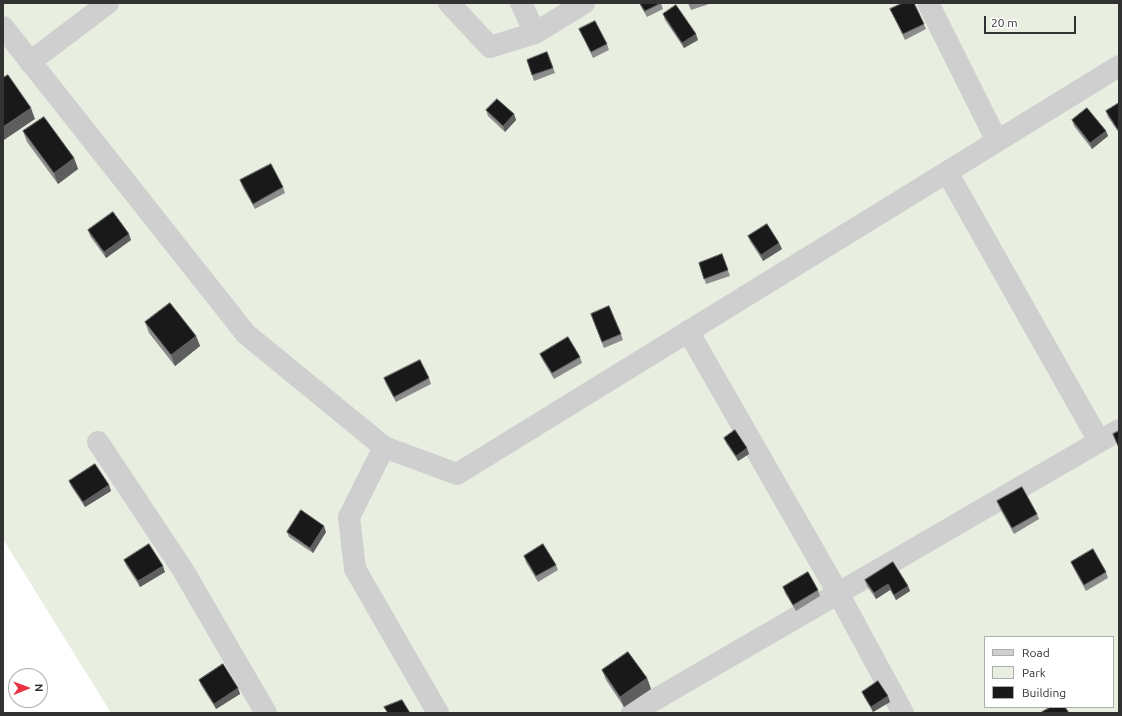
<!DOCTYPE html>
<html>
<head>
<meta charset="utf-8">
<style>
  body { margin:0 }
  #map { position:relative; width:1122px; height:716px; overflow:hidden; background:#fff; font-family:Ubuntu,sans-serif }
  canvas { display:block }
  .frame { position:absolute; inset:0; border:4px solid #323232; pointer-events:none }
  .legend { position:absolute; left:984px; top:636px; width:130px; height:72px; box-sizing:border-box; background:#fff; border:1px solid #adadad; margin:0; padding:5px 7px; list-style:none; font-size:12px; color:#323232 }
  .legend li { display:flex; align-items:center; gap:8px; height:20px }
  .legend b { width:20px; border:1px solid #adadad }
  .north { position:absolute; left:8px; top:668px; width:40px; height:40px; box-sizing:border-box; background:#fff; border:1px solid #adadad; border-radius:50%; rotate:89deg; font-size:11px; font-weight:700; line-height:16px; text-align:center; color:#323232 }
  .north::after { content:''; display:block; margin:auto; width:14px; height:18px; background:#ea3342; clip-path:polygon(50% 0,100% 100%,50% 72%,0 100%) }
  .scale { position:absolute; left:984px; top:16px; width:92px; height:18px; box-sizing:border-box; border:2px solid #323232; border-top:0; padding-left:5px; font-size:12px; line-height:14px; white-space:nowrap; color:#323232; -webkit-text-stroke:3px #fff; paint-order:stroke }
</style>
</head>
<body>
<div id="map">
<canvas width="1122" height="716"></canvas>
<div class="frame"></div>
<ul class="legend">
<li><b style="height:5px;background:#cfcfcf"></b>Road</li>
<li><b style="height:11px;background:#e8efe0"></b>Park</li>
<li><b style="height:11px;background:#191919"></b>Building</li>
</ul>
<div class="north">N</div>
<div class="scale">20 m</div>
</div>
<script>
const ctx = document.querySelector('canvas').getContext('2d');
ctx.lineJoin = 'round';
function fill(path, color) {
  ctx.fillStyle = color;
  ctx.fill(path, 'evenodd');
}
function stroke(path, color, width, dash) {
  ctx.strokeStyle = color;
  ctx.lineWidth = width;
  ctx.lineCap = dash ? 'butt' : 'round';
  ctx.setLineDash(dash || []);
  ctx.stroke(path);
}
fill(new Path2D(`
  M 3,3 L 1119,3 L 1119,713 L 111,713 L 3,539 ZM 985,637 L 1113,637 L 1113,707 L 985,707 Z`), '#e8efe0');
stroke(new Path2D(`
  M 449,3 L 490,47 L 535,33
  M 521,3 L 535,33 L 584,3
  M 928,3 L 997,141
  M 3,27 L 246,334 L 384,447 L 457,474 L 1119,66
  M 30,62 L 108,3
  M 947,172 L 1099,441
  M 688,331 L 838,593 L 903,713
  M 98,442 L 183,570 L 266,713
  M 384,447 L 349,517 L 355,569 L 438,713
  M 632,713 L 1119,430`), '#cfcfcf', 22);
fill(new Path2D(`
  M 639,3 L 661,3 L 663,9 L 647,17 Z
  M 688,3 L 712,3 L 691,10 Z
  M 890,9 L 924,24 L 926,29 L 905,40 Z
  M 663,14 L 698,40 L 684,48 L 665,20 Z
  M 579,29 L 607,44 L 609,50 L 593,58 L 582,35 Z
  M 547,52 L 555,73 L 534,81 L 527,60 Z
  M 1119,103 L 1119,133 L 1108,117 L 1106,111 Z
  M 486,110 L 514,114 L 516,120 L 505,132 L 488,116 Z
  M 1072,120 L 1106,131 L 1108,136 L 1092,149 L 1074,126 Z
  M 23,131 L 74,158 L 78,169 L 58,184 L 27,142 Z
  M 240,180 L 283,187 L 285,193 L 255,209 L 242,186 Z
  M 88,230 L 131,240 L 106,258 L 90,236 Z
  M 748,236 L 779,243 L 782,249 L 763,261 L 750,241 Z
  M 722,254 L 730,276 L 706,284 L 699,263 Z
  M 593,320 L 621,334 L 623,340 L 604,348 Z
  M 145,322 L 196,336 L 200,346 L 175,366 L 149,333 Z
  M 540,354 L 580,357 L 582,363 L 554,379 L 542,359 Z
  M 384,378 L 429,378 L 431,384 L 396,402 L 386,384 Z
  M 724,438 L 747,448 L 749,454 L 738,461 L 726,443 Z
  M 69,481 L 109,485 L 111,491 L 85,507 L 71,486 Z
  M 997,501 L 1037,514 L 1039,519 L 1014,534 L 999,507 Z
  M 287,532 L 326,532 L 313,553 L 289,537 Z
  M 524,556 L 556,565 L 558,570 L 538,582 L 526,562 Z
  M 124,560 L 165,572 L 140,587 L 126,565 Z
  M 1071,562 L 1106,572 L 1108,578 L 1086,591 L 1073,567 Z
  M 865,580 L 908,586 L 910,591 L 896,600 L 890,590 L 876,599 L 867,586 Z
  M 783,587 L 818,590 L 820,596 L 796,611 L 785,593 Z
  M 602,670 L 647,678 L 651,689 L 624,707 L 606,680 Z
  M 199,680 L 238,688 L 240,694 L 216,709 L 201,685 Z
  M 862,692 L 890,702 L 873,712 L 864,697 Z`), '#8c8c8c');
fill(new Path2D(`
  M 696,34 L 698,40 L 684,48 L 682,43 Z
  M 31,108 L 35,119 L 4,140 L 3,138 L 3,127 Z
  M 514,114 L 516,120 L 505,132 L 503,126 Z
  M 1106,131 L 1108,136 L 1092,149 L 1090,143 Z
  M 74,158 L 78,169 L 58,184 L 54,173 Z
  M 129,234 L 131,240 L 106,258 L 104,252 Z
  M 779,243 L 782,249 L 763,261 L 761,255 Z
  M 196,336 L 200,346 L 175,366 L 171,355 Z
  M 747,448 L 749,454 L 738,461 L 736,456 Z
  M 109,485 L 111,491 L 85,507 L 83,502 Z
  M 324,526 L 326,532 L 313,553 L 310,548 Z
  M 163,566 L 165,572 L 140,587 L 138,581 Z
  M 888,584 L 890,590 L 876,599 L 874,593 Z
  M 908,586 L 910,591 L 896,600 L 894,595 Z
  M 647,678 L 651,689 L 624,707 L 620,697 Z
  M 238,688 L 240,694 L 216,709 L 214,704 Z
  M 888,696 L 890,702 L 873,712 L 871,707 Z`), '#5e5e5e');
const building = new Path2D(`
  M 640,3 L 661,3 L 645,11 Z
  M 903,3 L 914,3 L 924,24 L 903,34 L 890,9 Z
  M 676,5 L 696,34 L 682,43 L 663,14 Z
  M 595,21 L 607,44 L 591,52 L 579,29 Z
  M 547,52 L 553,68 L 532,75 L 527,60 Z
  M 8,75 L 31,108 L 3,127 L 3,78 Z
  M 497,99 L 514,114 L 503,126 L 486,110 Z
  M 1119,103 L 1119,129 L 1118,130 L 1106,111 Z
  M 1087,108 L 1106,131 L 1090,143 L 1072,120 Z
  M 44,117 L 74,158 L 54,173 L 23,131 Z
  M 271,164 L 283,187 L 253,204 L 240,180 Z
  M 113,212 L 129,234 L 104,252 L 88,230 Z
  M 767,224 L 779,243 L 761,255 L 748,236 Z
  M 722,254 L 728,270 L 704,279 L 699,263 Z
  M 170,303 L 196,336 L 171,355 L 145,322 Z
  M 609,306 L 621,334 L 602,342 L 591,314 Z
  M 568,337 L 580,357 L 552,373 L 540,354 Z
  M 420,360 L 429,378 L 394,397 L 384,378 Z
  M 735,430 L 747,448 L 736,456 L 724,438 Z
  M 1119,431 L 1119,448 L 1113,434 Z
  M 95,464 L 109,485 L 83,502 L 69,481 Z
  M 1022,487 L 1037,514 L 1012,528 L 997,501 Z
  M 301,510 L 324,526 L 310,548 L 287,532 Z
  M 149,544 L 163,566 L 138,581 L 124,560 Z
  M 543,544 L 556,565 L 536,576 L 524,556 Z
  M 1093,549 L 1106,572 L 1084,585 L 1071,562 Z
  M 893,562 L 908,586 L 894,595 L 888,584 L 874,593 L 865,580 Z
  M 808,572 L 818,590 L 793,605 L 783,587 Z
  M 628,652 L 647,678 L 620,697 L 602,670 Z
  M 223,664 L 238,688 L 214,704 L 199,680 Z
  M 878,681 L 888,696 L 871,707 L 862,692 Z
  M 402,700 L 410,713 L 388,713 L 384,707 Z
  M 1051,707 L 1065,707 L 1069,713 L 1043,713 L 1042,712 Z`);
fill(building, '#191919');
stroke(building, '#5e5e5e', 1);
</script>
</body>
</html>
